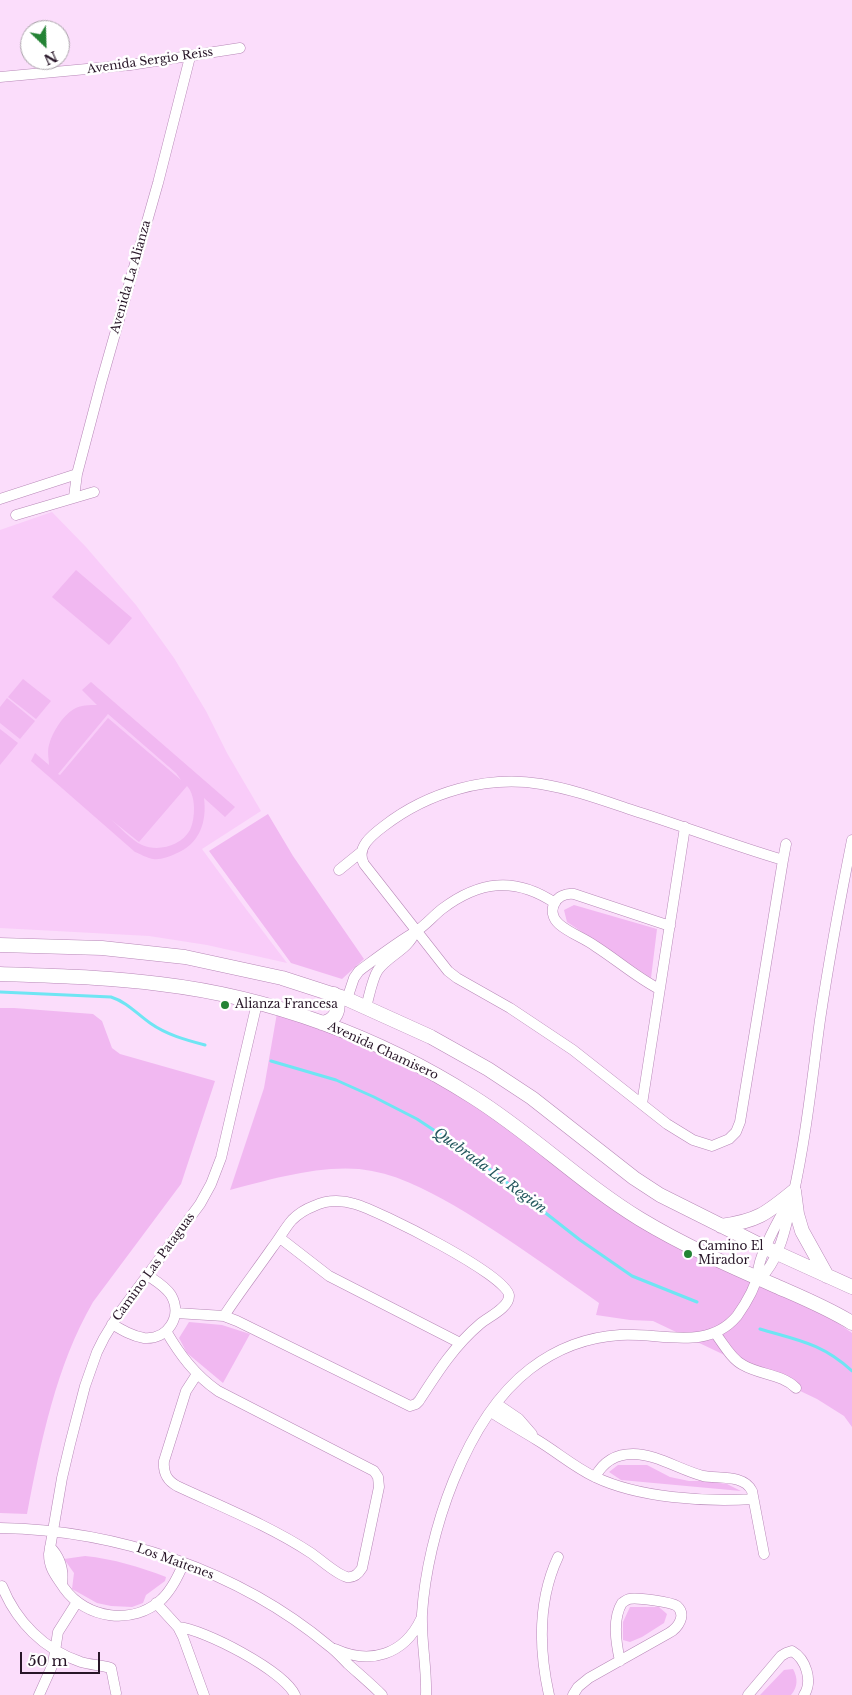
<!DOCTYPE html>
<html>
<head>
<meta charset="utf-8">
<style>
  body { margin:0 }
  #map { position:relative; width:852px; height:1695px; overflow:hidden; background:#fbddfb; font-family:"Libre Baskerville",serif }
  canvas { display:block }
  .north { position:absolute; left:20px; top:20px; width:50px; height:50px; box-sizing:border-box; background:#fff; border:1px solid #a9a2a9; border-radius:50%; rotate:156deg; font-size:14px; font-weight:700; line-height:20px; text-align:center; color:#281628 }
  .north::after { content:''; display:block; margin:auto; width:18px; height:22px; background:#248335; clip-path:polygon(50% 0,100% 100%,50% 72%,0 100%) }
  .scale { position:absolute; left:20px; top:1652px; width:80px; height:22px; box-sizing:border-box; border:2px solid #281628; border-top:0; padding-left:6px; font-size:15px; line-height:18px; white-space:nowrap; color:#281628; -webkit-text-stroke:4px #fff; paint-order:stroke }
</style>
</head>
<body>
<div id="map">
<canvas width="852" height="1695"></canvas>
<div class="north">N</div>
<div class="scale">50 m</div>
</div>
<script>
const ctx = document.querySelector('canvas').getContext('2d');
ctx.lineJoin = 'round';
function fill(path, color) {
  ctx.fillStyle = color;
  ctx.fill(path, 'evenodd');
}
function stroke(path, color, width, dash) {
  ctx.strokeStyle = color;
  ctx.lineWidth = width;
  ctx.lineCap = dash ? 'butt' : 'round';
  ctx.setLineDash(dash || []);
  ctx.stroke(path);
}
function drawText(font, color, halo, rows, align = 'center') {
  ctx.font = font + ' "Libre Baskerville",serif';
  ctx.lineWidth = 5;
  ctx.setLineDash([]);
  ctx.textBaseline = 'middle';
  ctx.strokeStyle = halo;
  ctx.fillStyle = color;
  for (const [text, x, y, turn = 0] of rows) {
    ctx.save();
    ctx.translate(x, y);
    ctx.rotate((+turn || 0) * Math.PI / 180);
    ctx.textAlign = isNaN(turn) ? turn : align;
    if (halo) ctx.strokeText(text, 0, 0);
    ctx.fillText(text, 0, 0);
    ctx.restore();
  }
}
fill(new Path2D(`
  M 52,512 L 86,547 L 136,605 L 174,658 L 206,711 L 227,753 L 261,811 L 202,849 L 243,905 L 287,963 L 207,945 L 149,936 L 0,928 L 0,530 Z`), '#f9ccf9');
fill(new Path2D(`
  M 76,570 L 132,618 L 109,645 L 52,597 Z
  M 23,679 L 51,701 L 36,719 L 8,697 Z
  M 91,682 L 235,807 L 225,817 L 204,798 C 207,822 200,844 175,854 C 168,857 161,860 153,859 C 147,858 140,854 135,852 L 31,761 L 35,753 L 49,765 C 49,759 47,752 49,745 C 52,733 62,716 74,709 C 80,705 90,705 97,705 L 82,690 ZM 108,714 L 176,773 L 181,780 L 108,718 L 60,775 L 58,774 ZM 187,786 C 192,791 194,801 194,808 C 194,816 193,823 190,830 C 181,846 158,852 142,845 C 132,841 118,825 109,818 L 139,842 Z
  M 7,698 L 35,721 L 20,739 L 0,723 L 0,707 Z
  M 0,729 L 18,743 L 0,765 Z
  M 268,814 L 293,856 L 364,959 L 342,979 L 291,963 L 209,851 Z
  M 574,905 L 657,929 L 651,978 L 567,922 L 564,910 Z
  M 0,1008 L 14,1008 L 93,1014 L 102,1021 L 112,1048 L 120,1054 L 215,1081 L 181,1184 L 93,1302 C 56,1366 41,1441 27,1514 L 0,1513 Z
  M 277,1013 L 310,1024 L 374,1050 L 436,1082 L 495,1119 L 568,1176 L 825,1314 L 852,1333 L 852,1427 L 844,1416 L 817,1399 L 653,1321 L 630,1320 L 596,1315 L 599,1303 C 555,1272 511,1240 465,1212 C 436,1195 405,1177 372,1171 C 330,1162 271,1179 230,1190 L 264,1088 Z
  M 189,1322 L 222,1325 L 250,1334 L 223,1383 L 187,1353 L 179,1338 Z
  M 618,1465 L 647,1465 L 670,1477 L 689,1481 L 706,1481 L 727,1484 L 741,1491 L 621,1480 L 609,1472 Z
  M 85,1556 C 114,1559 140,1567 166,1577 L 165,1581 L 146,1595 L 143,1603 L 132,1607 L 111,1606 L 97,1603 L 72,1589 L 74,1573 L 64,1559 Z
  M 630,1607 L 659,1607 L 667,1614 L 664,1623 L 642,1637 L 630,1642 L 623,1640 L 623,1622 Z
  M 793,1669 C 798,1678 798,1687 791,1695 L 760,1695 L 784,1670 Z`), '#f1b8f1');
stroke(new Path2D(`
  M 0,992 L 111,997 C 127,1002 137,1014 150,1023 C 167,1035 186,1040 205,1045
  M 271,1061 L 336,1080 L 374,1097 L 417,1119 L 473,1156 L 580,1240 L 632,1276 L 697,1302
  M 760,1329 C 797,1340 822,1343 852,1371`), '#6fe5f3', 3);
const street = new Path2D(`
  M 0,77 L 130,65 L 240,48
  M 74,497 L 77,474 L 101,383 L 158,183 L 190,57
  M 0,499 L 77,474
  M 16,515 L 94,492
  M 783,860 C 732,845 683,826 632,810 C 602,800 572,789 541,784 C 487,775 428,792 384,826 C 372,835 355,848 364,864 L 448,971 L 457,978 L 510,1008 L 573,1050 L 667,1124 L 693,1140 L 712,1146 L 729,1139 L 736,1132 L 740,1122 L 783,860 L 786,844
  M 339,870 L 360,853
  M 659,989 C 636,977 617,960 595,946 C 584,938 569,933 559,924 C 545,911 556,892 574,894 L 670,926
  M 347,999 L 354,978 L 359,971 C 378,957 396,943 415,932 C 425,926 433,916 442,909 C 479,881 515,876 555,903
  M 366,1007 C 369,997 372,979 378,970 C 389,955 408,950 415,932
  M 642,1104 L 685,827
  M 280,1238 L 329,1276 L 460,1343
  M 758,1278 C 755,1261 778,1221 787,1205
  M 176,1313 L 224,1316 L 237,1321 L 410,1406 L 416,1404 L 419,1401 C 437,1373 454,1346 480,1324 C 488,1317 509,1308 509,1296 C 510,1276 377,1210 355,1204 C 342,1200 327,1200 314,1206 C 306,1209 298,1214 292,1220 C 285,1228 279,1239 272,1248 C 256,1271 239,1293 224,1316
  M 112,1324 C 122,1330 132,1336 144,1338 C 168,1340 183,1316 171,1295 C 165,1286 156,1281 147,1275
  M 166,1331 C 180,1355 195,1375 218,1391 L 374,1471 L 378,1477 L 379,1487 L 362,1568 C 359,1573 354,1578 347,1577 C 337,1575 320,1559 311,1553 C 270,1526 222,1507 177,1486 C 166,1480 163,1472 164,1461 L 186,1391 L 197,1374
  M 715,1333 C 723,1343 731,1359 743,1365 C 760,1375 782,1374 796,1388
  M 497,1404 L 519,1419 L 532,1434
  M 491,1412 C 506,1422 521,1430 537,1440 C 557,1452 574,1467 595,1477 C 639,1498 705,1502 753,1499
  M 595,1477 C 603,1462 616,1454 633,1454 C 656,1454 680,1470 703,1476 C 718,1479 744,1474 752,1491 L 764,1554
  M 0,1528 C 117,1530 238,1570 329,1646 C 336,1651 342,1658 348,1664 C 359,1674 371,1684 382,1695
  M 50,1547 C 61,1558 64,1570 62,1585
  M 184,1563 C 178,1576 172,1589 162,1599 C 133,1626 86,1619 64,1588 C 56,1576 49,1569 49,1554 L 62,1478 L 70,1444 L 85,1386 L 97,1352 L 104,1338 L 118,1315 L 200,1204 L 211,1184 L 221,1158 L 257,1003
  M 2,1586 C 16,1621 44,1650 81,1662 C 91,1665 101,1665 111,1668 L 116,1693
  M 156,1603 L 178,1627 L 183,1637 L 204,1695
  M 178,1627 C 204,1629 284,1671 295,1695
  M 335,1649 C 370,1665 404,1655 421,1619
  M 39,1695 L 53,1664 L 58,1632 L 77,1602
  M 426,1695 C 427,1668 421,1642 422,1614 C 427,1535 465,1419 530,1369 C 556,1349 587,1337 620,1335 C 659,1332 707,1352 737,1316 C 742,1309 747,1301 751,1293 C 753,1289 755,1282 758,1279 C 760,1276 764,1275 766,1272 C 782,1251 787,1221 793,1196 C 806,1138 812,1079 820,1020 C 829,960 840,900 852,840
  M 549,1695 C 539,1650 538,1600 558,1557
  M 573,1695 L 578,1687 L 589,1678 L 669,1633 C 678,1628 687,1615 677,1606 C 671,1602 636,1597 629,1599 C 626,1600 625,1601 622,1603 C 612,1619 616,1643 620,1661
  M 748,1695 L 781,1656 L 786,1653 L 792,1651 C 806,1659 813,1681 804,1695`);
const secondary = new Path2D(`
  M 0,945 L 102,948 L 185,957 L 282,978 L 347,999 L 431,1037 L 488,1069 L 532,1098 L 634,1178 L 660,1195 L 766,1248 L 852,1287
  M 0,974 C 53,976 107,977 160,984 C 270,997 379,1037 473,1097 C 532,1134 581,1183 640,1219 C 683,1245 730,1266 776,1286 C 801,1297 828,1308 852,1323
  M 322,1023 C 338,1020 341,1007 334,994
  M 794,1191 L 797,1214 L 802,1231 L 827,1276
  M 721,1226 C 757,1221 766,1214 794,1191`);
stroke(street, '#b788b7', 11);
stroke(secondary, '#b788b7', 15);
stroke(street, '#fff', 10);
stroke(secondary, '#fff', 14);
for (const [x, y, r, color] of [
  [225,1005,5,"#248335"],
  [688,1254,5,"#248335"]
]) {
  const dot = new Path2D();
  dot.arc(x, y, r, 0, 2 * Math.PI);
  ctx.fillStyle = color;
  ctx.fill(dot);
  stroke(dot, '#fff', 2);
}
drawText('12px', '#281628', '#fff', [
  ["Avenida Sergio Reiss",150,61,-8],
  ["Avenida La Alianza",131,277,-74],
  ["Avenida Chamisero",383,1051,25],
  ["Camino Las Pataguas",154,1267,-54],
  ["Los Maitenes",175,1562,20]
]);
drawText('12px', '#281628', '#fff', [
  ["Alianza Francesa",235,1005],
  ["Camino El",698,1247],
  ["Mirador",698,1261]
], 'left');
drawText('italic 14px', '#24575e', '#fff', [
  ["Quebrada La Región",490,1171,36]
]);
</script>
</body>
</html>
